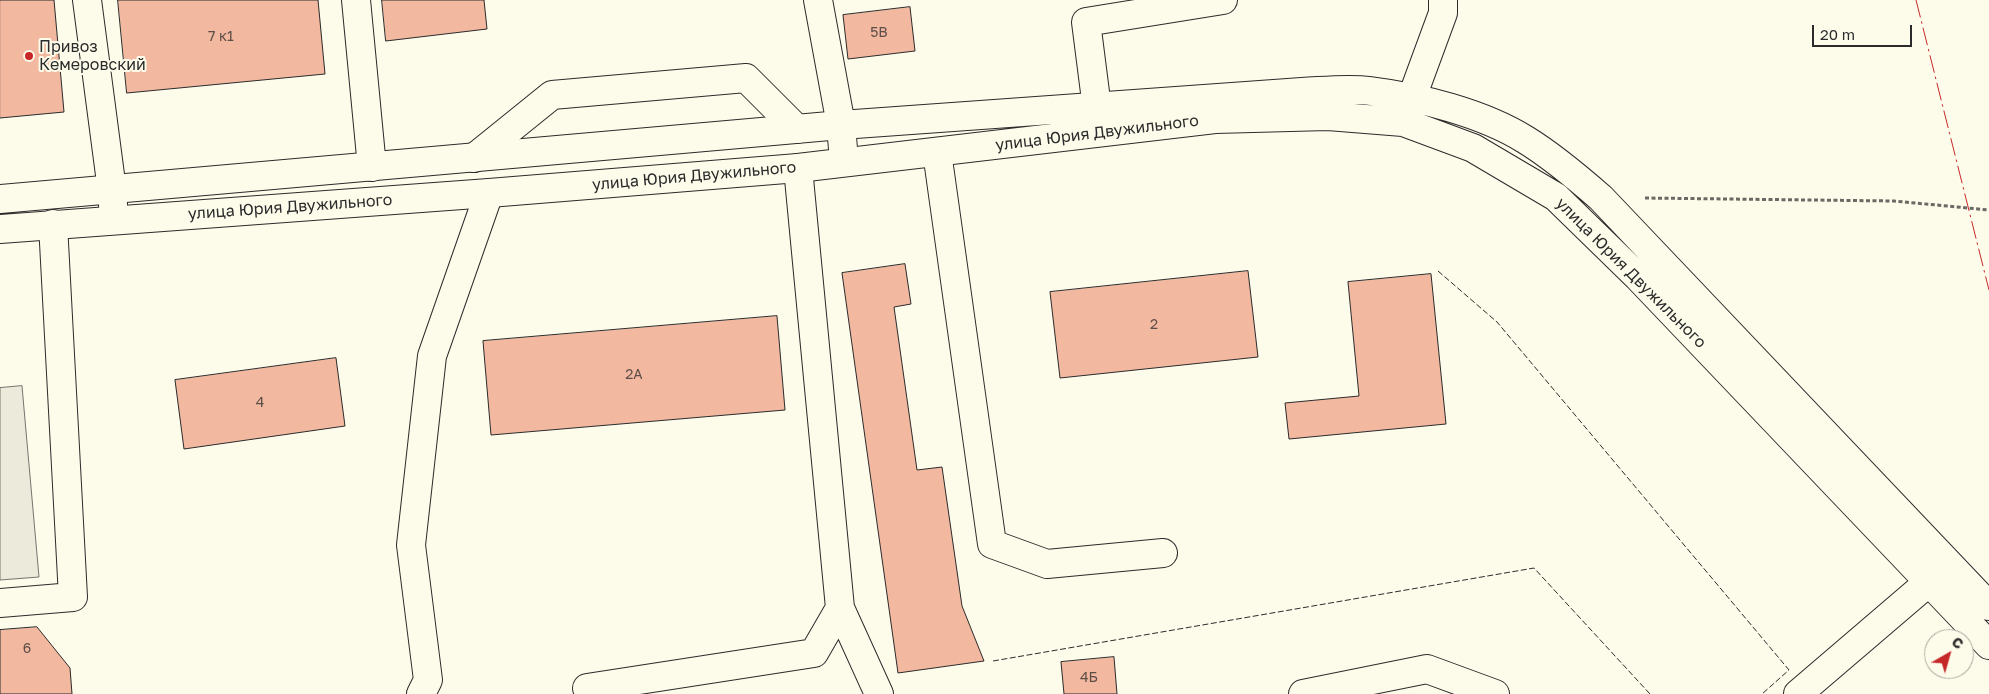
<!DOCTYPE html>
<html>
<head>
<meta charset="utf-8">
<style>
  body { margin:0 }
  #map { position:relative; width:1989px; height:694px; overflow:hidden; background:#fdfbea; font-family:"Golos Text",sans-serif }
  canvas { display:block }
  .north { position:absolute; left:1924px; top:629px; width:50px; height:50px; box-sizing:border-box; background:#fdfbea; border:1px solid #a9a89e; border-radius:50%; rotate:38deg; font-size:14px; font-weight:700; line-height:20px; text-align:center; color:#2b2b2b }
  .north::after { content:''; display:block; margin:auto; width:18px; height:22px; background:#c62828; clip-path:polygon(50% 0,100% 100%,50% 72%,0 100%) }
  .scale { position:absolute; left:1812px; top:25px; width:100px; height:22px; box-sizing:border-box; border:2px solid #2b2b2b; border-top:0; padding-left:6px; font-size:15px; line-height:18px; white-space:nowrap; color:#2b2b2b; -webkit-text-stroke:4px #fdfbea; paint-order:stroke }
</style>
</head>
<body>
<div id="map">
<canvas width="1989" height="694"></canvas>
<div class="north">С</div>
<div class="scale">20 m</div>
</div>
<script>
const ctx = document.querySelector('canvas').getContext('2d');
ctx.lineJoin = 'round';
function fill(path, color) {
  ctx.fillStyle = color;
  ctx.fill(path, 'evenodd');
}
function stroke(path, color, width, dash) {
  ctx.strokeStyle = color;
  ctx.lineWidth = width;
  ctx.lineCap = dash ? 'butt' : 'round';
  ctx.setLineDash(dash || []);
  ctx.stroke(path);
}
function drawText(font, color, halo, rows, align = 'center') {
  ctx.font = font + ' "Golos Text",sans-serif';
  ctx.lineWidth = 4;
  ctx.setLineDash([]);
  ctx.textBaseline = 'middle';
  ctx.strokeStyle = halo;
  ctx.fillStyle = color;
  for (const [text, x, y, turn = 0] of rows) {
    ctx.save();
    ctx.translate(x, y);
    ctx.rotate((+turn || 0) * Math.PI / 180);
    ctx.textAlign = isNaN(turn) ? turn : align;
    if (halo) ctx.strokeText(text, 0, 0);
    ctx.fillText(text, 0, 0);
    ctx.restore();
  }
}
const parking = new Path2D(`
  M 22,386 L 39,577 L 0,580 L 0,388 Z`);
fill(parking, '#eceadb');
stroke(parking, '#74746e', 1);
const building = new Path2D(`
  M 0,0 L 54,0 L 64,112 L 0,118 Z
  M 118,0 L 318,0 L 325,74 L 127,93 Z
  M 382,0 L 484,0 L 487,29 L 386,41 Z
  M 910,7 L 915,51 L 848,59 L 843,15 Z
  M 905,264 L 911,304 L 894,307 L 917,470 L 942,467 L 962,606 L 984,661 L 898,673 L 842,273 Z
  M 1248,271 L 1258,357 L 1060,378 L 1050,292 Z
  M 1431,274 L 1446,424 L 1289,439 L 1285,403 L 1359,396 L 1348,282 Z
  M 777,316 L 785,410 L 491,435 L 483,341 Z
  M 336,358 L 345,426 L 184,449 L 175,380 Z
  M 37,627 L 70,668 L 72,694 L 0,694 L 0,630 Z
  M 1114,657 L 1117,694 L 1064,694 L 1061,662 Z`);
fill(building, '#f2b8a0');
stroke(building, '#2b2b2b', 1);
const minor = new Path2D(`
  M 87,0 L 112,190 L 114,219
  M 356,0 L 372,167
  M 818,0 L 841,125 L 844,161
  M 1097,108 L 1086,22 L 1223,0
  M 1404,119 L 1443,13 L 1443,0
  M 937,152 L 992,544 L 1047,564 L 1163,553
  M 474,158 L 552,95 L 746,78 L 797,129
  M 798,168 L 840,608 L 879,694
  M 0,603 L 73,597 L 53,224
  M 587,688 L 814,653 L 840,608
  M 421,694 L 428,680 L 411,545 L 432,356 L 489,193
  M 1303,694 L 1427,669 L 1495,694
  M 1798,694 L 1930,581`);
const major = new Path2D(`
  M 0,199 L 841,125 L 1302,92 C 1324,91 1348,88 1370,91 C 1419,97 1483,113 1526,140 C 1552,156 1577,177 1601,198 L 1989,606
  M 0,229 L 489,193 L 798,168 L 1215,119 L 1328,116 L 1403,122 L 1473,148 L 1556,197 L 1638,277 L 1989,645`);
stroke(minor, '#2b2b2b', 30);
stroke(major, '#2b2b2b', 30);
stroke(new Path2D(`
  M 1645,198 L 1894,201 L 1989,210`), '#6a6964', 3, [4, 2.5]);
stroke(minor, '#fdfbea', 28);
stroke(major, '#fdfbea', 28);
stroke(new Path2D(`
  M 1438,271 L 1497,322 L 1789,670 L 1762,694
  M 993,661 L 1534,568 L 1650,694`), '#2b2b2b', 1, [6, 2.5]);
stroke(new Path2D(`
  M 1916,0 L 1989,290`), '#c62828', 1, [18, 4, 2.5, 4]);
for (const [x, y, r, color] of [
  [29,56,5,"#c62828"]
]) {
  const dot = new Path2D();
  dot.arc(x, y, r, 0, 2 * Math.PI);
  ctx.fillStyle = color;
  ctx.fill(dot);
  stroke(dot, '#fdfbea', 2);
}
drawText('14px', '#5d4e48', null, [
  ["5В",879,33],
  ["7 к1",221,37],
  ["2",1154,325],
  ["2А",634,375],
  ["4",260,403],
  ["6",27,649],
  ["4Б",1089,678]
]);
drawText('16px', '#2b2b2b', '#fdfbea', [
  ["Привоз",39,47],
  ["Кемеровский",39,65]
], 'left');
drawText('16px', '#2b2b2b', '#fdfbea', [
  ["улица Юрия Двужильного",1097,133,-7],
  ["улица Юрия Двужильного",694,176,-5],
  ["улица Юрия Двужильного",290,207,-4],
  ["улица Юрия Двужильного",1631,273,45]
]);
</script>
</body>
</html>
